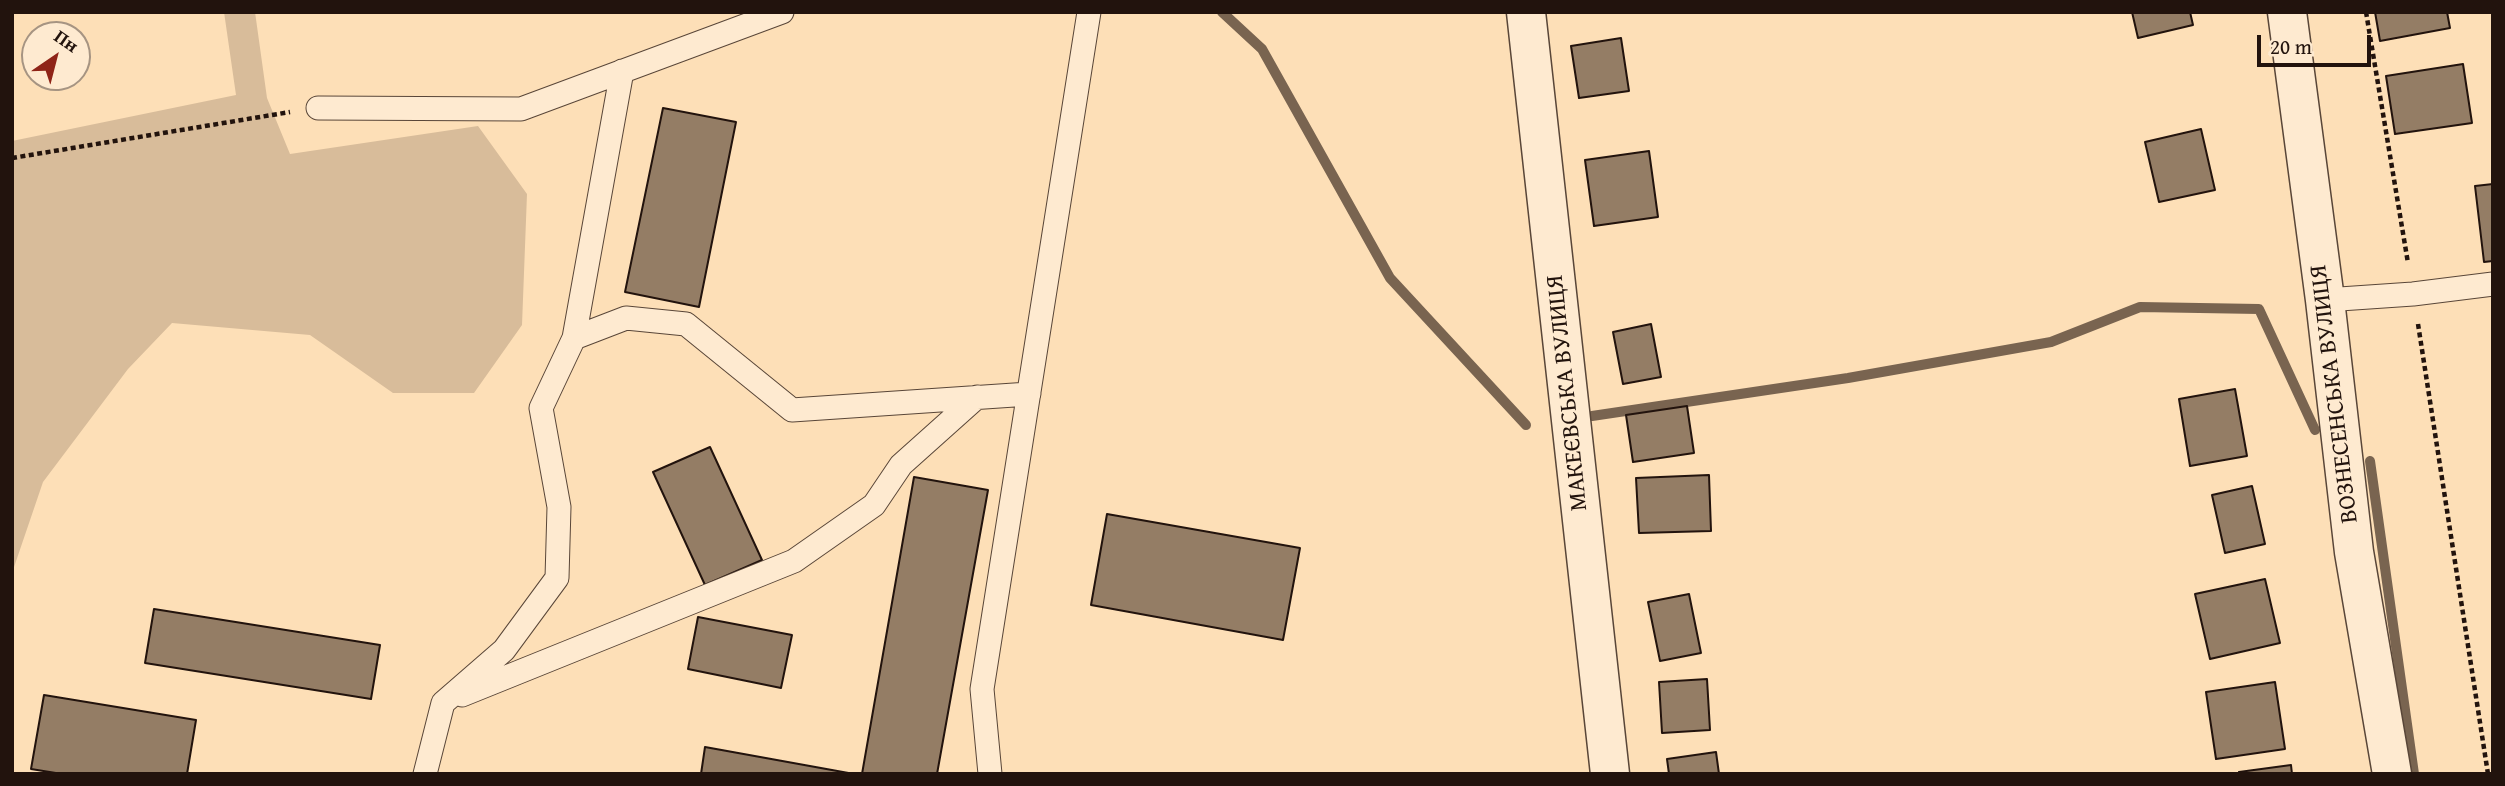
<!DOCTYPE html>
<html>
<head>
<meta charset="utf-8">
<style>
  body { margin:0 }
  #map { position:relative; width:2505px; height:786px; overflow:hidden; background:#fddfb7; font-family:"Gentium Book Plus",serif }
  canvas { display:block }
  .frame { position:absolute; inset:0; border:14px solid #22130d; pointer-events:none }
  .north { position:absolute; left:21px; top:21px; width:70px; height:70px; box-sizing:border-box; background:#feead0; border:2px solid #a69482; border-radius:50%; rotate:35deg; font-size:19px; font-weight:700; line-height:28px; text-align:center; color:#22130d }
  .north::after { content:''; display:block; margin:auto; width:24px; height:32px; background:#8f2418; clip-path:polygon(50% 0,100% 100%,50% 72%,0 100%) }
  .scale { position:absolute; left:2257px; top:35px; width:114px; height:32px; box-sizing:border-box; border:4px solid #22130d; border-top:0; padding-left:9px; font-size:21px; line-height:24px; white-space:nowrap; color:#22130d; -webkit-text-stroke:5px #feead0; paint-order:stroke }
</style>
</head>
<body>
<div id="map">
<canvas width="2505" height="786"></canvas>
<div class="frame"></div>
<div class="north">Пн</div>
<div class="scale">20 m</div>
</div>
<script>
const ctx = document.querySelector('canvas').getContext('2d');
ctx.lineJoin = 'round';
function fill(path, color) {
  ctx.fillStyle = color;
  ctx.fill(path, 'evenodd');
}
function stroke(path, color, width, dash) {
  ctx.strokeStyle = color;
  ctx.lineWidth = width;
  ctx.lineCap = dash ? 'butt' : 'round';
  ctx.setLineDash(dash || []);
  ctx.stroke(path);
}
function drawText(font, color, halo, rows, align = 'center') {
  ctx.font = font + ' "Gentium Book Plus",serif';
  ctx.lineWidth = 7;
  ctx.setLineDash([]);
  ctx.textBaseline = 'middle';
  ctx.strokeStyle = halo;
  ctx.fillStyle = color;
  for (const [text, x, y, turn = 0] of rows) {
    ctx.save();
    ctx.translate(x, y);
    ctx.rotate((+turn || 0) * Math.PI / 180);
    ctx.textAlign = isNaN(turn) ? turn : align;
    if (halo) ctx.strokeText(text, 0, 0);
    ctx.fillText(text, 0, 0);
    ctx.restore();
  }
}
fill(new Path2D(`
  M 224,12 L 255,12 L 267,98 L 290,154 L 478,126 L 527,194 L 522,325 L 474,393 L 393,393 L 310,335 L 172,323 L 128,369 L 43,482 L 12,573 L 12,141 L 236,95 Z`), '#d8bc9a');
stroke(new Path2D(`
  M 1222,12 L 1262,49 L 1390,278 L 1526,425
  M 1592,416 L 1848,378 L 2051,342 L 2140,307 L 2259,309 L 2315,430
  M 2370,461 L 2414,774`), '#796450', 10);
const building = new Path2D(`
  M 2132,12 L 2190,12 L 2193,25 L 2138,38 Z
  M 2375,12 L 2447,12 L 2450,28 L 2380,41 Z
  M 1621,38 L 1629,91 L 1579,98 L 1571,46 Z
  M 2463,64 L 2472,123 L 2395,134 L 2386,76 Z
  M 663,108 L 736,122 L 699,307 L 625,292 Z
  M 2201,129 L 2215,190 L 2159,202 L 2145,142 Z
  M 1649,151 L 1658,217 L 1594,226 L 1585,160 Z
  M 2493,184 L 2493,261 L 2484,262 L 2475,186 Z
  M 1651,324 L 1661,377 L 1623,384 L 1613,332 Z
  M 2235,389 L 2247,456 L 2190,466 L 2179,399 Z
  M 1687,406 L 1694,453 L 1633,462 L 1626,415 Z
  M 710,447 L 762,560 L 705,585 L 653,472 Z
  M 1709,475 L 1711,531 L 1639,533 L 1636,478 Z
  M 914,477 L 988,490 L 937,774 L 862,774 Z
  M 2252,486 L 2265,544 L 2225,553 L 2212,495 Z
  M 1107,514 L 1300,548 L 1283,640 L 1091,605 Z
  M 2265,579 L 2280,643 L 2210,659 L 2195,594 Z
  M 1689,594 L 1701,653 L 1660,661 L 1648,602 Z
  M 154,609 L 380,645 L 371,699 L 145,663 Z
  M 698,617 L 792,635 L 781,688 L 688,669 Z
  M 1707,679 L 1710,730 L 1662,733 L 1659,682 Z
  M 2275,682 L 2285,749 L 2216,759 L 2206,692 Z
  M 44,695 L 196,720 L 187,774 L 62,774 L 31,769 Z
  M 705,747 L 854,774 L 701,774 Z
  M 1716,752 L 1719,774 L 1669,774 L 1667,759 Z
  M 2291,765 L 2292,774 L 2240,774 L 2239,772 Z`);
fill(building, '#947d65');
stroke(building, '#22130d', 2);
const service = new Path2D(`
  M 318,108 L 521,109 L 782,12
  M 2325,300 L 2413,294 L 2493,284
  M 574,338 L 626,318 L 686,324 L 792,410 L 1029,394
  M 462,695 L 794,561 L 874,505 L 901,465 L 977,397
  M 425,774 L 443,703 L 504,650 L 557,578 L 559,507 L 541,408 L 574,338 L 622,71
  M 990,774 L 982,689 L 1089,12`);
const minor = new Path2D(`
  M 1526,12 L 1610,774
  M 2287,12 L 2325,300 L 2354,552 L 2392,774`);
stroke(service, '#594638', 25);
stroke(minor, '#594638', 41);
stroke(new Path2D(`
  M 2366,12 L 2408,263
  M 12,158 L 290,112
  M 2418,324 L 2488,774`), '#22130d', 4.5, [5, 3.5]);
stroke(service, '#feead0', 23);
stroke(minor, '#feead0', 38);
drawText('24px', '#22130d', '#feead0', [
  ["МАКЕЄВСЬКА ВУЛИЦЯ",1568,393,-96],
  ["ВОЗНЕСЕНСЬКА ВУЛИЦЯ",2335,394,-97]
]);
</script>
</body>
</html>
